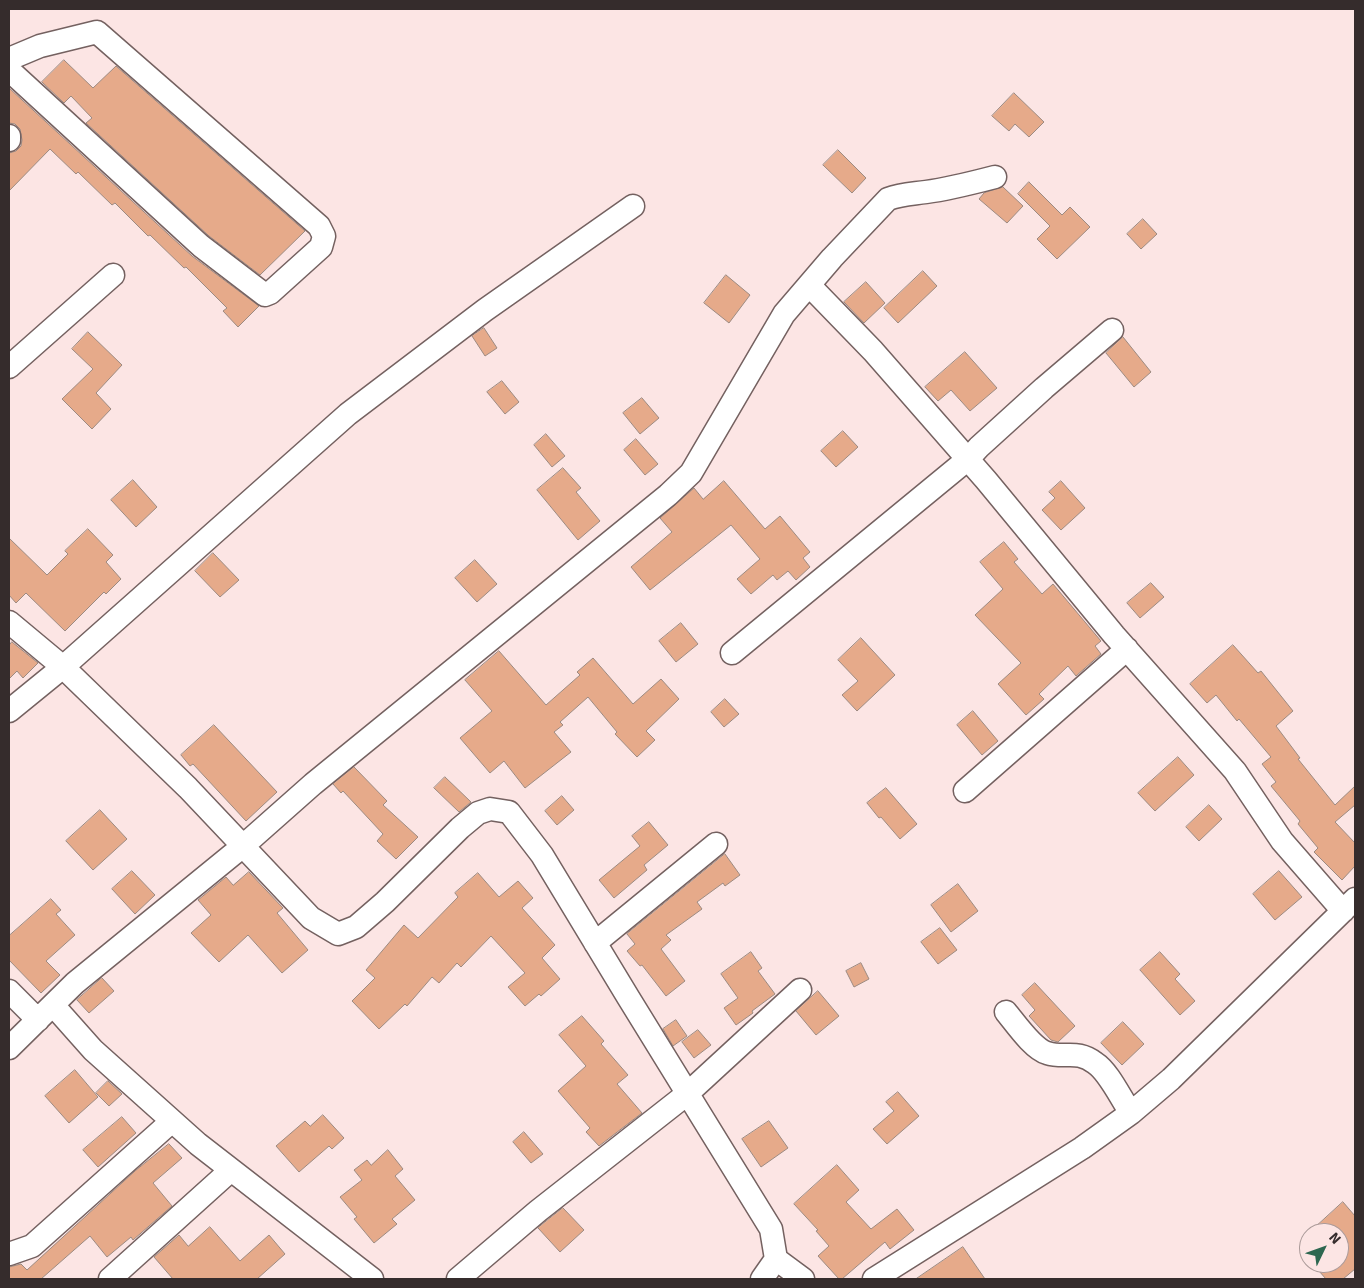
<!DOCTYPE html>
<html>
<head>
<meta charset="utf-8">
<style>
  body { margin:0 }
  #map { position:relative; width:1364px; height:1288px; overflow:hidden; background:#fce5e4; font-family:Signika,sans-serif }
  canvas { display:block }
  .frame { position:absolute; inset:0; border:10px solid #352c2c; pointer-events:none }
  .north { position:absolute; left:1299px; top:1223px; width:50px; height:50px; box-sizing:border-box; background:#fce5e4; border:1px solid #ac9b9a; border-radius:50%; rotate:48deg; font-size:14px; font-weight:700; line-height:20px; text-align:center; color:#352c2c }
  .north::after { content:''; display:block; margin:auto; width:18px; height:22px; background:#2d6750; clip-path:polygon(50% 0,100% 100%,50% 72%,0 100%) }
</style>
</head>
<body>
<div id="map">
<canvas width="1364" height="1288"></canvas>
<div class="frame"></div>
<div class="north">N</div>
</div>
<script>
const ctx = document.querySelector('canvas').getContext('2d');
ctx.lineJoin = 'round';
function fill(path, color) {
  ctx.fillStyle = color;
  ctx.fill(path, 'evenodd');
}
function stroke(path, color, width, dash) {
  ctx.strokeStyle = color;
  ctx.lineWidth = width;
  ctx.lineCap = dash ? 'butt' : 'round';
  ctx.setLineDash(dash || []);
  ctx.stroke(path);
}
const building = new Path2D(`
  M 64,60 L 93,88 L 116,66 L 305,231 L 260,275 L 209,236 L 86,123 L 92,118 L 71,96 L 64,103 L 42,82 Z
  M 9,88 L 192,256 L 259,306 L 238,327 L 223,311 L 227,308 L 186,267 L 184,268 L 150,235 L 148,236 L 115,203 L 112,205 L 78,172 L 76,174 L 50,149 L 9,191 L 9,153 L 16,151 L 21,146 L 22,140 L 20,129 L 15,124 L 9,123 Z
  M 1014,93 L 1044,122 L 1029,137 L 1015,124 L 1009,131 L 992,116 Z
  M 838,150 L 866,178 L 852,193 L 823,165 Z
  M 1029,182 L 1062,215 L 1070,207 L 1090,227 L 1057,259 L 1037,239 L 1050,226 L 1018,194 Z
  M 1003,187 L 1023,206 L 1007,223 L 979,199 L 984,193 Z
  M 1143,219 L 1157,234 L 1141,249 L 1127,234 Z
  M 923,271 L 937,286 L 898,323 L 884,308 Z
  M 726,275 L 750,295 L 729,323 L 704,303 Z
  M 866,282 L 885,303 L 864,323 L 844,302 Z
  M 484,328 L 497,348 L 485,356 L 472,336 Z
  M 88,332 L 122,365 L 96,393 L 111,409 L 92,429 L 62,399 L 93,369 L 72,349 Z
  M 1123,337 L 1151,372 L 1134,387 L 1106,353 Z
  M 965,352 L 997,388 L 970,411 L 951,390 L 938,401 L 925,387 Z
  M 502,381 L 519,402 L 505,414 L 487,392 Z
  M 642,398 L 659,418 L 640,434 L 623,413 Z
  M 843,431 L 858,447 L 836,467 L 821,451 Z
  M 546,434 L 565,456 L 552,467 L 534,445 Z
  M 636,439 L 658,464 L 645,475 L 624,450 Z
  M 563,468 L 581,488 L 576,492 L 600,521 L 578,540 L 537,490 Z
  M 133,480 L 157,507 L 136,527 L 111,500 Z
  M 724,481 L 765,529 L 780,516 L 810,552 L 803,558 L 810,567 L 796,580 L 788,571 L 777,580 L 773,575 L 751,594 L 737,579 L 760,559 L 731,525 L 650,590 L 631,567 L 672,532 L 660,518 L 694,488 L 703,499 Z
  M 1061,481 L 1085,508 L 1061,530 L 1042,510 L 1055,498 L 1049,492 Z
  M 88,529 L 113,555 L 106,562 L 121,579 L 106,594 L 104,592 L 65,631 L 26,593 L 16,603 L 9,595 L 9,538 L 47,575 L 68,554 L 65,551 Z
  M 1004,542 L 1018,559 L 1014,562 L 1042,594 L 1053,584 L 1101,641 L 1095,646 L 1101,654 L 1076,676 L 1068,666 L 1039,694 L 1044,699 L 1026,715 L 998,684 L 1021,663 L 975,615 L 1003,589 L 980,562 Z
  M 213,553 L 239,580 L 220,597 L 195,571 Z
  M 475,560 L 497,584 L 477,602 L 455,578 Z
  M 1151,583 L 1164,597 L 1140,618 L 1127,603 Z
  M 681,623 L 698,644 L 676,662 L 659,641 Z
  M 861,638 L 895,675 L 857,711 L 842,695 L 858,681 L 838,660 Z
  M 12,642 L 38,663 L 23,678 L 17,671 L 9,679 L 9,646 Z
  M 1233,645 L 1258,673 L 1261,671 L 1293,711 L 1276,726 L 1300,758 L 1298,759 L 1335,805 L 1355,786 L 1355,805 L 1335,822 L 1355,843 L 1355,866 L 1342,880 L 1314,852 L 1318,848 L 1298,824 L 1300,821 L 1271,786 L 1276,782 L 1262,764 L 1271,757 L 1239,719 L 1237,721 L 1216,695 L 1207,703 L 1190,684 Z
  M 499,651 L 546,705 L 580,675 L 577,672 L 593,658 L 633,704 L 661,679 L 679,699 L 646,731 L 655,740 L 637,757 L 615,734 L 617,732 L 588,697 L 560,722 L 563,725 L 554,732 L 571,752 L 525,788 L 504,761 L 490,773 L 460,738 L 492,711 L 465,680 Z
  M 725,699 L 739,714 L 724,727 L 711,712 Z
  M 973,711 L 998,741 L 982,755 L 957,725 Z
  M 214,725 L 277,792 L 246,821 L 193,764 L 190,766 L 181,755 Z
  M 1178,757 L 1194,775 L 1155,811 L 1138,793 Z
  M 354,767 L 387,801 L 383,805 L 418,837 L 396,859 L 377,841 L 383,834 L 343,791 L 341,793 L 333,784 Z
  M 445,777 L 471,802 L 459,812 L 434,788 Z
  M 886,788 L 917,824 L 900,839 L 881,817 L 879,818 L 867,803 Z
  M 562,796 L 574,810 L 557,825 L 545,811 Z
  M 1209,805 L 1222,819 L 1199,841 L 1186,827 Z
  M 100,810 L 127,839 L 93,870 L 66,841 Z
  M 649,822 L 668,845 L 644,865 L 647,870 L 614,898 L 599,880 L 640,846 L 632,836 Z
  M 725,854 L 740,875 L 725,886 L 723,883 L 697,902 L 702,909 L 666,935 L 671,940 L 661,949 L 685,981 L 666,996 L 642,965 L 640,966 L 627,951 L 635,944 L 627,934 Z
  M 132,871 L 155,895 L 135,914 L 112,889 Z
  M 1279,871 L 1302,897 L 1275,920 L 1253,894 Z
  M 249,872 L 283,908 L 277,913 L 308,950 L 282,973 L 248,935 L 219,962 L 191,933 L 211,915 L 198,900 L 226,877 L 233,885 Z
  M 478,873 L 499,897 L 518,881 L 533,898 L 522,908 L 555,945 L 542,958 L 560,979 L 541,996 L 539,994 L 525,1006 L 508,987 L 525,973 L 491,936 L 461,967 L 457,963 L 439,983 L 432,977 L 407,1006 L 405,1004 L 379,1029 L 352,1001 L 375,978 L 366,970 L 404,925 L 418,938 L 458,897 L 455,893 Z
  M 958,884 L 978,911 L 951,932 L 931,905 Z
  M 51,899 L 61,910 L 56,914 L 75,935 L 46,961 L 60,975 L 41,993 L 9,960 L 9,936 Z
  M 940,928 L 957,950 L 938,964 L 921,942 Z
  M 751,952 L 762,968 L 758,971 L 775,994 L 752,1011 L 753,1013 L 736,1025 L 724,1008 L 738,998 L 721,974 Z
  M 1160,952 L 1180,974 L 1175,979 L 1195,1001 L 1180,1015 L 1140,970 Z
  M 861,963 L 869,979 L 854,987 L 846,971 Z
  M 102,978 L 114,991 L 89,1013 L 77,1000 Z
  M 1035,983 L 1075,1026 L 1058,1042 L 1051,1040 L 1029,1016 L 1035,1010 L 1022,995 Z
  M 818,991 L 839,1016 L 816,1035 L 796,1011 Z
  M 582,1016 L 604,1041 L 601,1044 L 628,1075 L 617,1084 L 642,1113 L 599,1146 L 586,1132 L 590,1128 L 558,1091 L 586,1066 L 559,1035 Z
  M 676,1020 L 687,1036 L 673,1046 L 663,1029 Z
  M 1123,1022 L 1144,1044 L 1122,1065 L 1101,1043 Z
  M 698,1030 L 711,1045 L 694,1058 L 682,1042 Z
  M 75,1070 L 98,1097 L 69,1123 L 45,1096 Z
  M 108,1081 L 122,1094 L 109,1106 L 96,1093 Z
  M 898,1092 L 919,1116 L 887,1144 L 873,1129 L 894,1111 L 886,1102 Z
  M 323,1115 L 344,1138 L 332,1149 L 329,1146 L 299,1172 L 276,1146 L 305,1121 L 310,1126 Z
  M 122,1117 L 136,1133 L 98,1167 L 83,1150 Z
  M 769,1121 L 788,1148 L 761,1167 L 742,1139 Z
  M 524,1132 L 543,1154 L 531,1163 L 513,1142 Z
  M 169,1144 L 182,1158 L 153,1183 L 172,1206 L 133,1240 L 131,1237 L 107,1257 L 90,1236 L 41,1279 L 9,1279 L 9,1267 L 21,1264 L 27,1270 L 135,1171 Z
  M 388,1150 L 403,1169 L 395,1176 L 415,1200 L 392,1219 L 397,1224 L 374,1243 L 354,1219 L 357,1217 L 340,1197 L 362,1180 L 354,1170 L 367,1160 L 371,1165 Z
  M 837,1165 L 859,1190 L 846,1202 L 871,1229 L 897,1209 L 914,1230 L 890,1249 L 885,1242 L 842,1279 L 839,1279 L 818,1256 L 829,1246 L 816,1231 L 818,1230 L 794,1204 Z
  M 1343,1202 L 1355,1216 L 1355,1269 L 1343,1279 L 1326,1279 L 1312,1263 L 1339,1263 L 1339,1233 L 1309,1233 Z
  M 563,1208 L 584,1230 L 560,1252 L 538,1228 Z
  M 210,1227 L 240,1261 L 269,1235 L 285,1254 L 257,1279 L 173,1279 L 154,1257 L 179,1235 L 188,1246 Z
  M 963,1247 L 985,1279 L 916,1279 Z`);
fill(building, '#e6aa8a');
stroke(building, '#9c8a81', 1);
const minor = new Path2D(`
  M 9,59 L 40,46 L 97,32 L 319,226 L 324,236 L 321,247 L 270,293 L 265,295 L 201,246 L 9,70
  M 9,136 L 9,140
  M 809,285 L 873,351 L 986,480 L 1114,635 L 1235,771 L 1282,841 L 1343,911
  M 9,367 L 113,275
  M 9,622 L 63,667 L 188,788 L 311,918 L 338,934 L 356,927 L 385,902 L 460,828 L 478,813 L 490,809 L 509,812 L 542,855 L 628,997 L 771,1229 L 776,1259 L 762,1279
  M 732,653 L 968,459 L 979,447 L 1044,388 L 1112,330
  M 9,711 L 63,667 L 348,414 L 485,310 L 633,206
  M 965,791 L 1127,649
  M 595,943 L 716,844
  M 9,991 L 38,1020
  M 53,1005 L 93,1050 L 198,1144 L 372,1279
  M 1006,1012 C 1016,1024 1033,1049 1047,1053 C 1066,1059 1076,1049 1095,1063 C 1109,1072 1121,1099 1131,1113
  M 9,1048 L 75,983 L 243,846 L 313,784 L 668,495 L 691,473 L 784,314 L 832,258 L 888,199 C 901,194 912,194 926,192 C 949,189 972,183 995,177
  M 9,1254 L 32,1246 L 172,1121
  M 776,1259 L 803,1279
  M 110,1279 L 231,1170
  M 458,1279 L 538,1211 L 687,1094 L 800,990
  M 874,1279 L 1082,1148 L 1131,1113 L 1171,1079 L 1355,899`);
stroke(minor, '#746160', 25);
stroke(minor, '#fff', 22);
</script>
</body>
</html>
